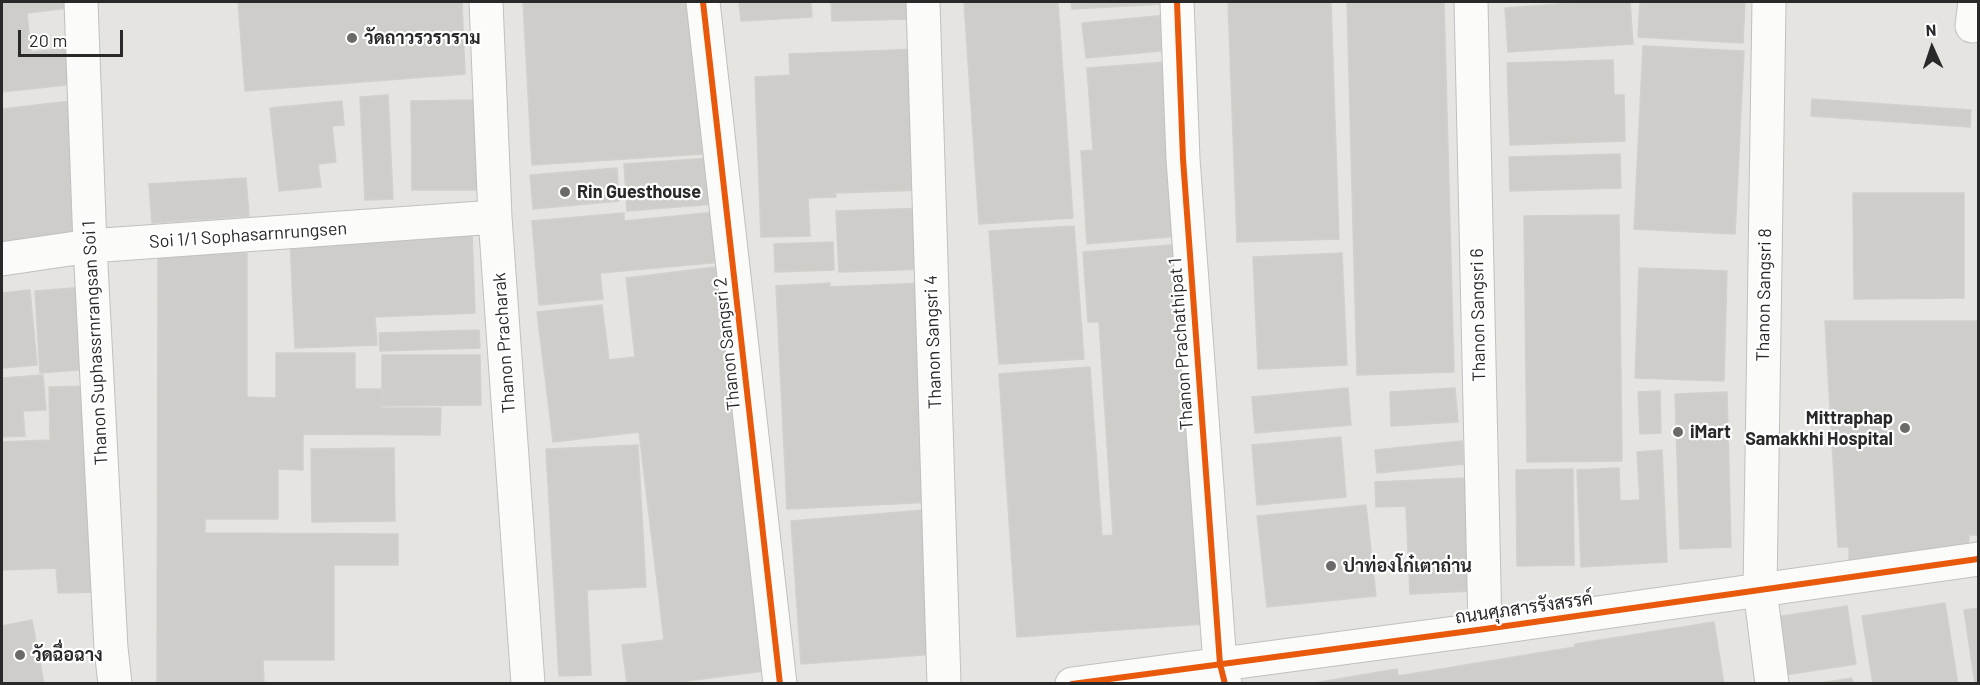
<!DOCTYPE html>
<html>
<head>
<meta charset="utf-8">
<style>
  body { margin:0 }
  #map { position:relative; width:1980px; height:685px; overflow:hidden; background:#e6e4e0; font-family:Barlow,sans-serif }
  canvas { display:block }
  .frame { position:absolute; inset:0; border:3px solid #292929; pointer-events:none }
  .north { position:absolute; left:1902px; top:18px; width:60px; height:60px; -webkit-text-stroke:4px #fff; paint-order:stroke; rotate:357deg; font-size:16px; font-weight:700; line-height:24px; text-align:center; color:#292929 }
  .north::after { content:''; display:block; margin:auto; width:21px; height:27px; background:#292929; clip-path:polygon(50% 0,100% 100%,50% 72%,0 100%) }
  .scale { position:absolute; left:18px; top:30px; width:105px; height:27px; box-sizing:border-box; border:3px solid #292929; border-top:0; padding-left:8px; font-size:18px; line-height:21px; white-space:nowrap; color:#292929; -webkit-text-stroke:4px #fff; paint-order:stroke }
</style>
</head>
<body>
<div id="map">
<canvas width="1980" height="685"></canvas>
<div class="frame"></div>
<div class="north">N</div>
<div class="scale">20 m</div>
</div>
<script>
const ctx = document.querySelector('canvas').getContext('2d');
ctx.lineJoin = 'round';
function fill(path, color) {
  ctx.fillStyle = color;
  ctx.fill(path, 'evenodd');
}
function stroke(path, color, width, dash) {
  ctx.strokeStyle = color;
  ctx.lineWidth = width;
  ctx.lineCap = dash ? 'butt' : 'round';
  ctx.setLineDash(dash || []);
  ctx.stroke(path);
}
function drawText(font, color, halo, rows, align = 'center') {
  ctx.font = font + ' Barlow,Sarabun,sans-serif';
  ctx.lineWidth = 4.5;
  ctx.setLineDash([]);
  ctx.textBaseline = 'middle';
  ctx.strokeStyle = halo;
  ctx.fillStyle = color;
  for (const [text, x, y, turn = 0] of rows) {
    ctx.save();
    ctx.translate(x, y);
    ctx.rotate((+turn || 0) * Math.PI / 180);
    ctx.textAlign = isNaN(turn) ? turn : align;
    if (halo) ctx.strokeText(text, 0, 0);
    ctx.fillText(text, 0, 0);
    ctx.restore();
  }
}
const building = new Path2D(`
  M 2,2 L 68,2 L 69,8 L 27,13 L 31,52 L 71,48 L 75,84 L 2,92 Z
  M 238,2 L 462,2 L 465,74 L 245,91 Z
  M 523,2 L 695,2 L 703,154 L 532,165 Z
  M 739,2 L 811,2 L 812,17 L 741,21 Z
  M 831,2 L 915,2 L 916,19 L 832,21 Z
  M 964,2 L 1058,2 L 1073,218 L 979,224 Z
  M 1071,2 L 1164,2 L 1164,4 L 1072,9 Z
  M 1228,2 L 1331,2 L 1339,239 L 1237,242 Z
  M 1347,2 L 1444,2 L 1454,372 L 1357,375 Z
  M 1586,2 L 1630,2 L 1633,44 L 1508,52 L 1505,8 Z
  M 1640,2 L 1745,2 L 1743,43 L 1638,37 Z
  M 1168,15 L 1171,50 L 1086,58 L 1082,23 Z
  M 1643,46 L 1744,51 L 1735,234 L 1634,229 Z
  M 920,49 L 924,190 L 835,193 L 836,197 L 808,198 L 810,236 L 761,237 L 755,77 L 790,75 L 789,54 Z
  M 1613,60 L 1614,95 L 1624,95 L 1625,141 L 1510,145 L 1507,63 Z
  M 1167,62 L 1180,236 L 1087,244 L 1081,151 L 1093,150 L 1087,68 Z
  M 388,95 L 393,199 L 365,200 L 360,97 Z
  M 1812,99 L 1971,110 L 1970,127 L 1811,116 Z
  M 479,100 L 481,190 L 412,190 L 411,101 Z
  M 71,101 L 87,242 L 2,252 L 2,109 Z
  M 342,101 L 344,125 L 332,126 L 336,162 L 318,164 L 321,187 L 279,191 L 270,108 Z
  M 1620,154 L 1621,188 L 1510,191 L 1509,157 Z
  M 712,158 L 715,204 L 627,211 L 624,164 Z
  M 617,168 L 619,201 L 533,209 L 530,175 Z
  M 246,178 L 249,216 L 152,223 L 149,184 Z
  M 1853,193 L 1964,193 L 1964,298 L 1854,299 Z
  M 926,208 L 928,269 L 839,272 L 836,211 Z
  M 717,212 L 722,262 L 600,273 L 603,299 L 539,305 L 532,221 L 624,213 L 624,221 Z
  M 1619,215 L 1622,461 L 1527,462 L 1524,216 Z
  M 1074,226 L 1084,359 L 999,364 L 989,231 Z
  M 472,233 L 475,313 L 375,317 L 377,345 L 295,348 L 290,241 Z
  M 833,242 L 834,270 L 775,272 L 774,244 Z
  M 1172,245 L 1176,303 L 1182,302 L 1204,624 L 1017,637 L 999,374 L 1090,367 L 1102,536 L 1113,535 L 1099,322 L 1088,322 L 1083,252 Z
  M 158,253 L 247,253 L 247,397 L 276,398 L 276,353 L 355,353 L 355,389 L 382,389 L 381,408 L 441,408 L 440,435 L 303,434 L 303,470 L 278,469 L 278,519 L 205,519 L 205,533 L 398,534 L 398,565 L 334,565 L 334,660 L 263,660 L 264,684 L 157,684 Z
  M 1342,253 L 1347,365 L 1258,369 L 1253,257 Z
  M 716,267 L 764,671 L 664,684 L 627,684 L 622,645 L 664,640 L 639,432 L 553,442 L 537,312 L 602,305 L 609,360 L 635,357 L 626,278 Z
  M 1639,268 L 1727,271 L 1724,381 L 1635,378 Z
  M 830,283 L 830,287 L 925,283 L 934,502 L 787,509 L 776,286 Z
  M 86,287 L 92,369 L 40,373 L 35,291 Z
  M 30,290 L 37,365 L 2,368 L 2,293 Z
  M 1825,321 L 1978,321 L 1978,535 L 1969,535 L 1968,553 L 1849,564 L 1849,547 L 1838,547 Z
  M 479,330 L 480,348 L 380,351 L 379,333 Z
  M 382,355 L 480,355 L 481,405 L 382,406 Z
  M 43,375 L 46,410 L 23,411 L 25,436 L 2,437 L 2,378 Z
  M 94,386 L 102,592 L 58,593 L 56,568 L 2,570 L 2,442 L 50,440 L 49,387 Z
  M 1348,388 L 1351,425 L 1255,433 L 1252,397 Z
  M 1455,388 L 1458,422 L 1391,426 L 1390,392 Z
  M 1660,391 L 1661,433 L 1640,434 L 1638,392 Z
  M 1727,392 L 1731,547 L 1680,549 L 1675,394 Z
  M 1341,437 L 1346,497 L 1257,505 L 1252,445 Z
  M 1462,441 L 1464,464 L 1377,473 L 1375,450 Z
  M 638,445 L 646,587 L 587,590 L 591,675 L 559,676 L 546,449 Z
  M 394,448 L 395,521 L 312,522 L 311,449 Z
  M 1662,450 L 1667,562 L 1581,567 L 1577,470 L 1619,468 L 1620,501 L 1640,500 L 1637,452 Z
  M 1573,469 L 1574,565 L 1517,566 L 1516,470 Z
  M 1466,478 L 1471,591 L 1410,594 L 1406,506 L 1376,507 L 1375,482 Z
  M 1366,505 L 1376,596 L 1267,607 L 1257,516 Z
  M 925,510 L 936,654 L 801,664 L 791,521 Z
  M 1945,603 L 1958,684 L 1873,684 L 1862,616 Z
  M 1847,606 L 1856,664 L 1785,675 L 1776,617 Z
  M 1978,608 L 1978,684 L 1975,684 L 1964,610 Z
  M 32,620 L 44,684 L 2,684 L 2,626 Z
  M 1714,622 L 1724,684 L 1308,684 L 1397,669 L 1398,676 L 1575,647 L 1575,644 Z
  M 1852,678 L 1853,684 L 1815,684 Z`);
fill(building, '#cfcdca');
stroke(building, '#d1d0cc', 1.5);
const minor = new Path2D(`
  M 81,2 L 90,246 L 111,648 L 115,684
  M 486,2 L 495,217 L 528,684
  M 703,2 L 780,684
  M 923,2 L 944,684
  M 1177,2 L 1183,159 L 1220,664 L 1225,684
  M 1471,2 L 1485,629
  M 1769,2 L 1760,589 L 1772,684
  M 1972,26 L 1975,2
  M 2,259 L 90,246 L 495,217
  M 1072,684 L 1485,629 L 1978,559`);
stroke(minor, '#c0c0c0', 35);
stroke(minor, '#fbfbfa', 33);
stroke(new Path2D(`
  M 703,2 L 780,684
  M 1177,2 L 1183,159 L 1220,664 L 1225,684
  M 1072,684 L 1485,629 L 1978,559`), '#e8590c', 6);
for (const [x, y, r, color] of [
  [352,38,6,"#6b6a69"],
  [565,192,6,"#6b6a69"],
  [1905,428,6,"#6b6a69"],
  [1678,432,6,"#6b6a69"],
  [1331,566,6,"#6b6a69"],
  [20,655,6,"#6b6a69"]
]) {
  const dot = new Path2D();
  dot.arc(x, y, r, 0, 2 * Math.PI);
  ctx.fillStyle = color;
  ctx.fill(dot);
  stroke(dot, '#fff', 2);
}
drawText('bold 18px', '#292929', '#fff', [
  ["วัดถาวรวราราม",364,38],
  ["Rin Guesthouse",577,192],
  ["Mittraphap",1893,418,"right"],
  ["Samakkhi Hospital",1893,439,"right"],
  ["iMart",1690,432],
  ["ปาท่องโก๋เตาถ่าน",1343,566],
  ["วัดฉื่อฉาง",32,655]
], 'left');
drawText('18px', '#292929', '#fff', [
  ["Soi 1/1 Sophasarnrungsen",248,235,-4],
  ["Thanon Sangsri 8",1764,295,-89],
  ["Thanon Sangsri 6",1478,315,-91],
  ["Thanon Sangsri 4",933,342,-92],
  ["Thanon Suphassrnrangsan Soi 1",95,343,-93],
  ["Thanon Pracharak",504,343,-94],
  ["Thanon Sangsri 2",727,344,-96],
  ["Thanon Prachathipat 1",1181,344,-94],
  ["ถนนศุภสารรังสรรค์",1524,608,-8]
]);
</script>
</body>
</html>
